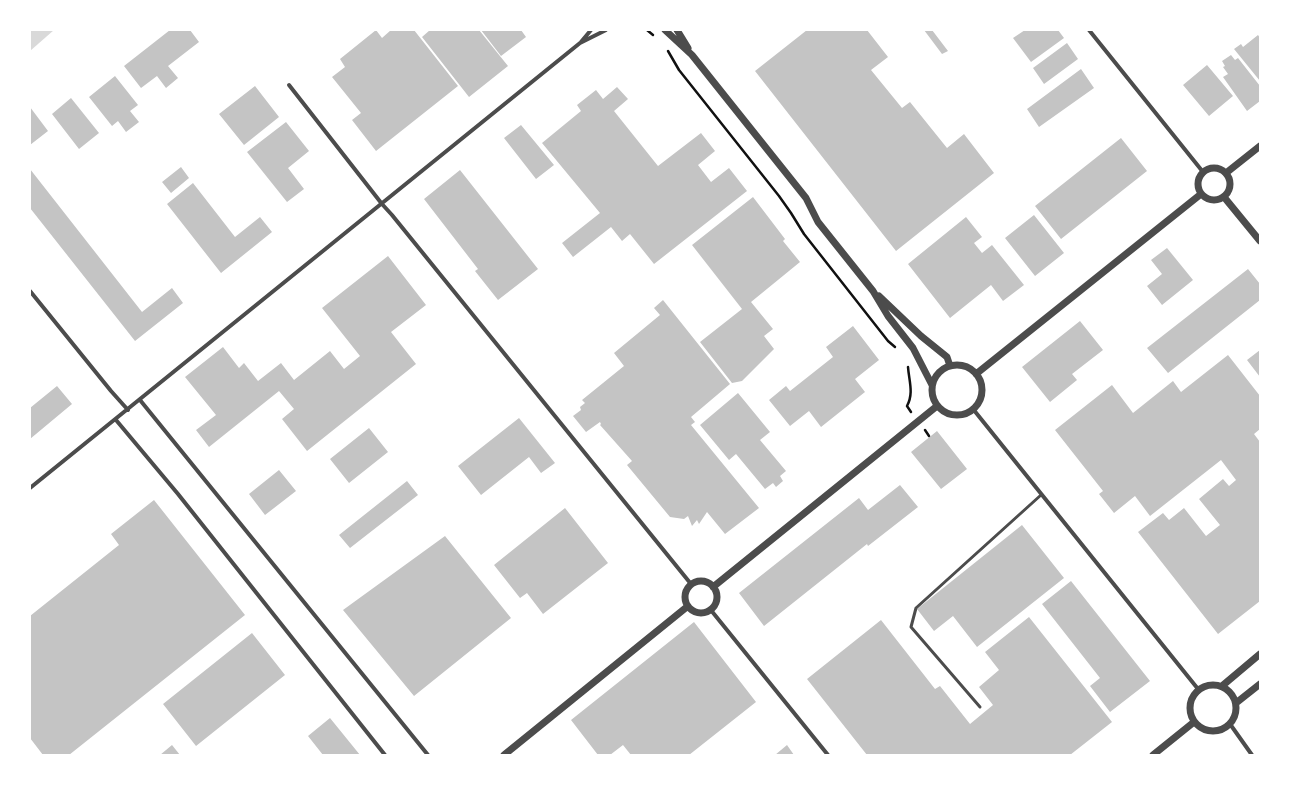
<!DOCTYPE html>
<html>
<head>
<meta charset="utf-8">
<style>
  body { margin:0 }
  #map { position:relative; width:1290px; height:785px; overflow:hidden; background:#fff; font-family:"Fira Sans",sans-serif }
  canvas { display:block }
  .frame { position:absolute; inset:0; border:31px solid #fff; pointer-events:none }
</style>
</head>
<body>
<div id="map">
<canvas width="1290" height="785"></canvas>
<div class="frame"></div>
</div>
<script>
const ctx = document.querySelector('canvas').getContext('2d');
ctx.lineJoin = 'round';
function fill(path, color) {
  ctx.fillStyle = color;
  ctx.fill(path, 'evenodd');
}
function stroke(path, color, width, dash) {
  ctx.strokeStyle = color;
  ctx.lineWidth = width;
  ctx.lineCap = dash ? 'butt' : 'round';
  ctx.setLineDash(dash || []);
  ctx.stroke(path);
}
fill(new Path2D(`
  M 30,30 L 54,30 L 30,51 Z`), '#d9d9d9');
fill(new Path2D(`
  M 170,30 L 190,30 L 199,42 L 168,66 L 178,78 L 166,88 L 157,76 L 141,88 L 124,66 Z
  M 376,30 L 382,38 L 391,30 L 414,30 L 458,86 L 376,151 L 352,120 L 361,113 L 332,77 L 345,67 L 340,59 Z
  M 430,30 L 479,30 L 508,66 L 469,97 L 422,37 Z
  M 481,30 L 521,30 L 526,37 L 501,56 Z
  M 807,30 L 867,30 L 888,57 L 871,70 L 902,108 L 910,102 L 947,148 L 964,134 L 994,173 L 896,251 L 755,71 Z
  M 924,30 L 932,30 L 948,51 L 942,54 Z
  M 1025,30 L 1058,30 L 1064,38 L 1031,62 L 1013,38 Z
  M 1258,35 L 1260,38 L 1260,81 L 1234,49 L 1241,44 L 1243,47 Z
  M 1067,43 L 1078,59 L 1044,84 L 1033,68 Z
  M 1231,55 L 1235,60 L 1238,58 L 1260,86 L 1260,101 L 1247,111 L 1223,77 L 1228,74 L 1223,67 L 1225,66 L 1222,61 Z
  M 1207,65 L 1233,96 L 1209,116 L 1183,85 Z
  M 1081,69 L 1094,88 L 1039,127 L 1027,109 Z
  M 115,76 L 138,105 L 130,111 L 139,122 L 126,132 L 118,121 L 112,126 L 89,97 Z
  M 255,86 L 279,117 L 244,145 L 219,114 Z
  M 617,87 L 628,99 L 614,111 L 658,166 L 701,133 L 715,151 L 698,165 L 711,182 L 729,168 L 747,191 L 654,264 L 630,234 L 622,241 L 611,227 L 573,257 L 562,243 L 600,213 L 542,143 L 581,111 L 577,105 L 596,90 L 603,99 Z
  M 71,98 L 99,133 L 79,149 L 52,114 Z
  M 30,107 L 48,131 L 30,145 Z
  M 286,122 L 309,151 L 288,168 L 304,189 L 287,202 L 247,152 Z
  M 521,125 L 554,165 L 536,179 L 504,138 Z
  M 1121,138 L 1147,171 L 1061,239 L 1035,206 Z
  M 181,167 L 189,178 L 171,193 L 162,182 Z
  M 30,169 L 142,312 L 172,288 L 183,303 L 135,341 L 30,208 Z
  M 460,170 L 538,269 L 498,300 L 475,271 L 478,269 L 424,199 Z
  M 193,183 L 235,237 L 260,217 L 272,232 L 221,273 L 167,204 Z
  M 753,197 L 785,239 L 783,241 L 800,262 L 751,302 L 773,329 L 764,336 L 774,349 L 742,381 L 732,383 L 700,342 L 742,309 L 692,245 Z
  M 1034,215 L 1064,253 L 1035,276 L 1005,238 Z
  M 966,217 L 982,237 L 974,243 L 982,253 L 992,245 L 1024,285 L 1003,301 L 991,285 L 950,318 L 908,264 Z
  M 1167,248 L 1193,280 L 1162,305 L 1147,286 L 1162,274 L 1151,260 Z
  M 388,256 L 426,305 L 391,332 L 416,364 L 307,451 L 282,419 L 294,409 L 279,391 L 209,447 L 196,430 L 216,415 L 185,377 L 223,347 L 239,368 L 244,363 L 258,381 L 281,363 L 294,380 L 330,351 L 344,369 L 360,356 L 322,308 Z
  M 1248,269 L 1260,284 L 1260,300 L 1168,373 L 1147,348 Z
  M 663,300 L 730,384 L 691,417 L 695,422 L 691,425 L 759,508 L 725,534 L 707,512 L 699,524 L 697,520 L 692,526 L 688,516 L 684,519 L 670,517 L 627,465 L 632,461 L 600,425 L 601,424 L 600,422 L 586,432 L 573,416 L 581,410 L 580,407 L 585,403 L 582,400 L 624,366 L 614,353 L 660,315 L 654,308 Z
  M 1080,321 L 1103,350 L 1072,374 L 1077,380 L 1050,402 L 1022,367 Z
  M 853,326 L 879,360 L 855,379 L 865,392 L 821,427 L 809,411 L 790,426 L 769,400 L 786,386 L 790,391 L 833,357 L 826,347 Z
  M 1260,350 L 1260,377 L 1247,360 Z
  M 1228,355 L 1260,396 L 1260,429 L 1254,434 L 1260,442 L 1260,601 L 1218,634 L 1138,532 L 1163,513 L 1169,520 L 1184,508 L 1206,536 L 1220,525 L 1199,499 L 1223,479 L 1229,486 L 1236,480 L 1221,460 L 1150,516 L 1135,496 L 1114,513 L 1099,494 L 1103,491 L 1055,430 L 1112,385 L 1133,413 L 1173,381 L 1181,392 Z
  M 57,386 L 72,404 L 30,439 L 30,408 Z
  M 738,393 L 770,432 L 760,440 L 786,471 L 780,476 L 783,481 L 776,487 L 773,483 L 765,489 L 736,454 L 729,460 L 700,425 Z
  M 519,418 L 555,463 L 541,473 L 529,457 L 481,495 L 458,466 Z
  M 369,428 L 388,452 L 349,483 L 330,459 Z
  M 937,431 L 967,469 L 941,489 L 911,452 Z
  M 279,470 L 296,491 L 265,515 L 249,494 Z
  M 407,481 L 418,495 L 350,548 L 339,535 Z
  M 900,485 L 918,507 L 868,546 L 867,544 L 764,626 L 739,593 L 859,498 L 868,510 Z
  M 154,500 L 245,615 L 69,755 L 43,755 L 30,738 L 30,616 L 119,545 L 111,534 Z
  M 565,508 L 608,563 L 543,614 L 527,593 L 520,598 L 494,565 Z
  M 1022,525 L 1064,578 L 977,647 L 953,616 L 934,631 L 917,609 Z
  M 445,536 L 511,618 L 414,696 L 343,610 Z
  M 1071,581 L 1150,681 L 1110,712 L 1090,686 L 1100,678 L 1042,604 Z
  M 1029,617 L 1112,722 L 1070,755 L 867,755 L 807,679 L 881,620 L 935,689 L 940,686 L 970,724 L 993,705 L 979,687 L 999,670 L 985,652 Z
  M 694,622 L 756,702 L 689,755 L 631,755 L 623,745 L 610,755 L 598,755 L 571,720 Z
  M 252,633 L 285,675 L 196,746 L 163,704 Z
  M 330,718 L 360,755 L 323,755 L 308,736 Z
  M 172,745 L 180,755 L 160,755 Z
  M 787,745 L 794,755 L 775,755 Z`), '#c4c4c4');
stroke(new Path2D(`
  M 647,30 L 653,35
  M 668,51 L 679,70 L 779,196 L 791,213 L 804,234 L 888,341 L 895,347
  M 908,367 C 909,381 914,393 907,406 L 911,412
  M 925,430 L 929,436`), '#111', 2.5);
stroke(new Path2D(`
  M 980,707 L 911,627 L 916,608 L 1041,495`), '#4c4c4c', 3);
stroke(new Path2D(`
  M 1089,30 L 1203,172
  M 581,42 L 591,30
  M 289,85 L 382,204 L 392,215 L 691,584
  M 30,291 L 111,391 L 128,410
  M 140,400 L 428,755
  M 973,409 L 1198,689
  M 116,420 L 178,494 L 385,755
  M 30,488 L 580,43 L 606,30
  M 710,609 L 828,755
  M 1230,724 L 1252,755`), '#4c4c4c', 4);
stroke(new Path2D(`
  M 665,30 L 692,55 L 806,198 L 818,222 L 873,291 L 888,316 L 913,348 L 932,385
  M 677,30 L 688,48
  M1198 184a16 16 0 1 1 32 0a16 16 0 1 1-32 0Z
  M 1226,173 L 1260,146
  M 1224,197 L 1260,241
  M 879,296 L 921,336 L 947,357 L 950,366
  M932 390a25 25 0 1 1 50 0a25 25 0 1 1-50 0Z
  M 976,374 L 1201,194
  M685 597a16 16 0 1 1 32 0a16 16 0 1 1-32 0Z
  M 713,587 L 937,406
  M1190 708a23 23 0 1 1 46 0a23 23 0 1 1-46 0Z
  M 1222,686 L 1260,654
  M 1236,703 L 1260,684
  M 504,755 L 688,606
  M 1153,755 L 1194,722`), '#4c4c4c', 7);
</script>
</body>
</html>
